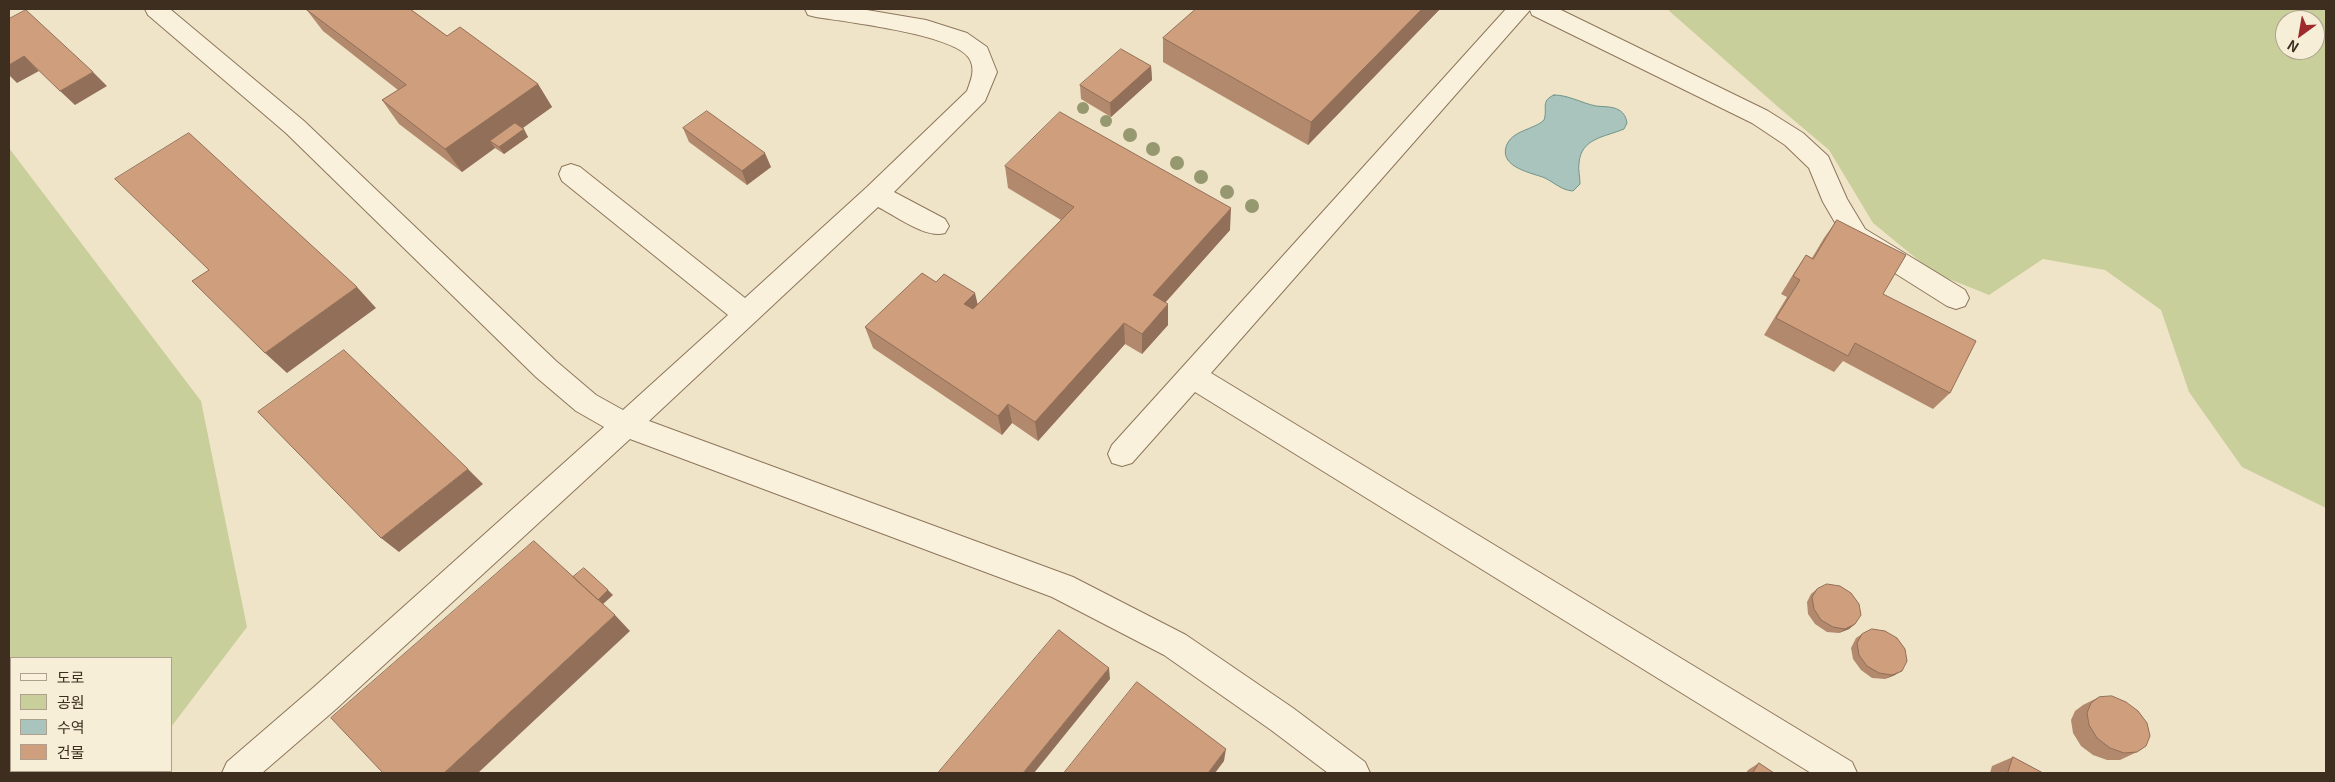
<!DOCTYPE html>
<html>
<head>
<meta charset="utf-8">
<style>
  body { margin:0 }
  #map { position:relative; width:2335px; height:782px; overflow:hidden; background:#f0e4c8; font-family:Georgia,"Noto Sans KR",serif }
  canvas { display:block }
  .frame { position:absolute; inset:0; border:10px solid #3d2e20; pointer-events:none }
  .legend { position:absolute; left:10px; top:657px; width:162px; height:115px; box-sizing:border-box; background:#f7eed8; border:1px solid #ada18e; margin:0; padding:6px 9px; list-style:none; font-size:15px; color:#3d2e20 }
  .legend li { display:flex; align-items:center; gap:10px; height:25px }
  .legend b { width:25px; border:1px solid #ada18e }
  .north { position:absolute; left:2275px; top:10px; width:50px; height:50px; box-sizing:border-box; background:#f7eed8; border:1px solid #ada18e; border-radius:50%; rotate:212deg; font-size:14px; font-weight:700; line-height:20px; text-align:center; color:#3d2e20 }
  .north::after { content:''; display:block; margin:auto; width:18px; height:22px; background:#9e2a2b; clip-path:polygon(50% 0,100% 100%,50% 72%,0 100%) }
</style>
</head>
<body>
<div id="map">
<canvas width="2335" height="782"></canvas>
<div class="frame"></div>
<ul class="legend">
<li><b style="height:6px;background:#faf1dc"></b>도로</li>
<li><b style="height:14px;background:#c9cf9b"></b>공원</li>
<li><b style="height:14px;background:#a9c4bc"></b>수역</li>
<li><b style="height:14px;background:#cf9f7d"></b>건물</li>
</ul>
<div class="north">N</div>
</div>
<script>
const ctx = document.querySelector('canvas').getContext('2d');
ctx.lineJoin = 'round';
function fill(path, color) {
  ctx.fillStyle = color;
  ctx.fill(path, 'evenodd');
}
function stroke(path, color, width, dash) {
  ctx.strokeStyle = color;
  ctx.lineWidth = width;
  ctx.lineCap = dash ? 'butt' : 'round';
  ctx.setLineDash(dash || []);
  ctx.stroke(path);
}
fill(new Path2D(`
  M 1667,9 L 2326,9 L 2326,508 L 2242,467 L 2189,392 L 2161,310 L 2105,270 L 2043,259 L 1989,295 L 1934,273 L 1873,223 L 1829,150 L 1777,106 ZM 2285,20 L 2315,20 L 2315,50 L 2285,50 Z
  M 9,148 L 201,401 L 247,627 L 171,727 L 171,658 L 11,658 L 11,771 L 139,771 L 137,773 L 9,773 Z`), '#c9cf9b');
const water = new Path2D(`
  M 1554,95 C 1569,95 1581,103 1596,106 C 1604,107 1612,106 1619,110 C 1624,113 1626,117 1627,123 L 1624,129 C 1605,137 1581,138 1579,163 C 1578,170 1580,177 1580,184 L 1573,191 C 1561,190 1555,183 1545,178 C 1533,173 1500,168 1506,147 C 1511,130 1534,130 1544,120 C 1548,108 1540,101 1554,95 Z`);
fill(water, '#a9c4bc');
stroke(water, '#6f938a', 1);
const street = new Path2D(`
  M 145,9 L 170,9 L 304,121 L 556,361 L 596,395 L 623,410 L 728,315 L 562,181 L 559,174 L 562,167 L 571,164 L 580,167 L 745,298 L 867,187 L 967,91 C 971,80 976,69 969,58 C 953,34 846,22 816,17 L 808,15 L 805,9 L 861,9 L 926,20 L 967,33 L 987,47 L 997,72 L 985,101 L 894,192 L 945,219 L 949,226 L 945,233 C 926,239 896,216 878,207 L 649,421 L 1073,577 L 1186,635 L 1293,708 L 1365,762 L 1370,773 L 1328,773 L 1271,730 L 1164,655 L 1052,597 L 630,439 L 336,709 L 262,773 L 222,773 L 227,762 L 314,687 L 604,427 L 576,411 L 536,377 L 286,133 L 148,15 Z
  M 1506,9 L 1559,9 L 1768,111 L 1803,133 L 1828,156 L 1847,199 L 1865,229 L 1965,290 L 1969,298 L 1965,306 L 1956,309 L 1947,306 L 1847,243 L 1823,202 L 1809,168 L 1785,145 L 1752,123 L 1532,15 L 1530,10 L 1211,373 L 1852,762 L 1857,773 L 1811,773 L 1195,392 L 1132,463 L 1122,466 L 1112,463 L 1108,454 L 1112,445 Z`);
stroke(street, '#8d765c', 2);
fill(street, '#faf1dc');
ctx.fillStyle = '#96986f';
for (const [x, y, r] of [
  [1083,108,6],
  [1106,121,6],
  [1130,135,7],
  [1153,149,7],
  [1177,163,7],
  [1201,177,7],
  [1227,192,7],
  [1252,206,7]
]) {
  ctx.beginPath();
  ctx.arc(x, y, r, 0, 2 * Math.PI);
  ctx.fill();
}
fill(new Path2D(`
  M 306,9 L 410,9 L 447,36 L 538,84 L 552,107 L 522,128 L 528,137 L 504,154 L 495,148 L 462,172 L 399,124 L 382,100 L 398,90 L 323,31 Z
  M 1196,9 L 1440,9 L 1308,145 L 1163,62 L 1163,38 Z
  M 1151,66 L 1152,80 L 1111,117 L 1081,99 L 1080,85 Z
  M 683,128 L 771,167 L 747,185 L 689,142 Z
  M 1005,166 L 1230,230 L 1165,303 L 1168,325 L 1142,354 L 1125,344 L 1038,441 L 1012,423 L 1002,435 L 873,348 L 865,327 L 936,282 L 978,304 L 1061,220 L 1008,188 Z
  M 1837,220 L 1883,294 L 1950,393 L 1933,409 L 1843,361 L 1834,372 L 1764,335 L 1787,297 L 1781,294 L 1794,273 L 1806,255 L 1812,258 L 1824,238 Z
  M 1817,589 L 1855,624 L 1849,629 L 1839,633 L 1827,632 L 1815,624 L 1808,614 L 1807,602 L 1811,594 Z
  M 1862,634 L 1895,675 L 1885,679 L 1872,678 L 1861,670 L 1853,659 L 1851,648 L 1856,638 Z
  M 2099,697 L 2137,752 L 2120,760 L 2107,760 L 2093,755 L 2081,746 L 2073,733 L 2071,720 L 2075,711 L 2083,705 Z
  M 2013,757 L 2043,773 L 1990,773 L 1992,766 Z
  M 1759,763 L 1774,773 L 1746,773 L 1748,770 Z`), '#b2896c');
fill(new Path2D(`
  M 1422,9 L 1440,9 L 1308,145 L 1311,122 Z
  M 24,56 L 39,71 L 17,83 L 9,75 L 9,65 Z
  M 1151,66 L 1152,80 L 1111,117 L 1110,103 Z
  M 93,72 L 107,86 L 75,105 L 60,91 Z
  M 538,84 L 552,107 L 498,146 L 490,141 L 495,148 L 462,172 L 445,149 Z
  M 524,129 L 528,137 L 504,154 L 499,147 Z
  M 765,153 L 771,167 L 747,185 L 742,171 Z
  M 1231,208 L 1230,230 L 1153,316 L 1153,295 Z
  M 357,287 L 376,308 L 287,373 L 265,353 Z
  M 975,293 L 980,314 L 964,304 Z
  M 1168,304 L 1168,325 L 1142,354 L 1142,334 Z
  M 1124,323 L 1125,344 L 1038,441 L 1035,422 Z
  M 1008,404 L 1012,423 L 1002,435 L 998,416 Z
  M 468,469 L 483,484 L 399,552 L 381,538 Z
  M 608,590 L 613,595 L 602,605 L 597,600 Z
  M 615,615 L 630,631 L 478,773 L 444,773 Z
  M 1855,624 L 1849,629 L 1839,633 L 1845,629 Z
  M 1109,668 L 1110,679 L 1034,773 L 1023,773 Z
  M 1902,671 L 1895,675 L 1885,679 L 1892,675 Z
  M 1226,749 L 1224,761 L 1215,773 L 1208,773 Z`), '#916f58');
const building = new Path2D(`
  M 306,9 L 410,9 L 447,36 L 460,27 L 538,84 L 445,149 L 382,100 L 406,85 Z
  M 1196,9 L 1422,9 L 1311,122 L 1163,38 Z
  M 26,10 L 93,72 L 60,91 L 24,56 L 9,65 L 9,19 Z
  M 1121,49 L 1151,66 L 1110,103 L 1080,85 Z
  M 707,111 L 765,153 L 742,171 L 683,128 Z
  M 1060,112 L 1231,208 L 1153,295 L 1168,304 L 1142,334 L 1124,323 L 1035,422 L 1008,404 L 998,416 L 865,327 L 922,273 L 936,282 L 944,274 L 975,293 L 964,304 L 973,309 L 1074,207 L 1005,166 Z
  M 515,123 L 524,129 L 499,147 L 490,141 Z
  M 189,133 L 357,287 L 265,353 L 192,281 L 209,270 L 115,179 Z
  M 1837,220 L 1906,255 L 1883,294 L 1976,341 L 1950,393 L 1855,343 L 1848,356 L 1776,318 L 1800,280 L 1793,276 L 1806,255 L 1813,259 Z
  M 344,350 L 468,469 L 381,538 L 258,412 Z
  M 534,541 L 615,615 L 444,773 L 383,773 L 331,718 Z
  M 584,568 L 608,590 L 598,600 L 573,577 Z
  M 1827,584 L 1840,586 L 1851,593 L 1859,604 L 1861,615 L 1855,624 L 1845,629 L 1833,627 L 1821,620 L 1814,609 L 1812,597 L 1817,589 Z
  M 1872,629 L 1885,631 L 1897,638 L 1905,649 L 1907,661 L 1902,671 L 1892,675 L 1879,673 L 1867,666 L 1859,655 L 1857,643 L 1862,634 Z
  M 1059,630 L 1109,668 L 1023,773 L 938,773 Z
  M 1137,682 L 1226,749 L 1208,773 L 1064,773 Z
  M 2112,696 L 2126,702 L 2138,711 L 2147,723 L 2150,736 L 2146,746 L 2137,752 L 2124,753 L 2110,748 L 2097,738 L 2089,725 L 2087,713 L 2091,703 L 2099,697 Z
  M 2013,757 L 2043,773 L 2008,773 Z
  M 1759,763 L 1774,773 L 1753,773 Z`);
fill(building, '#cf9f7d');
stroke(building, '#916f58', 1);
</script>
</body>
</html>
